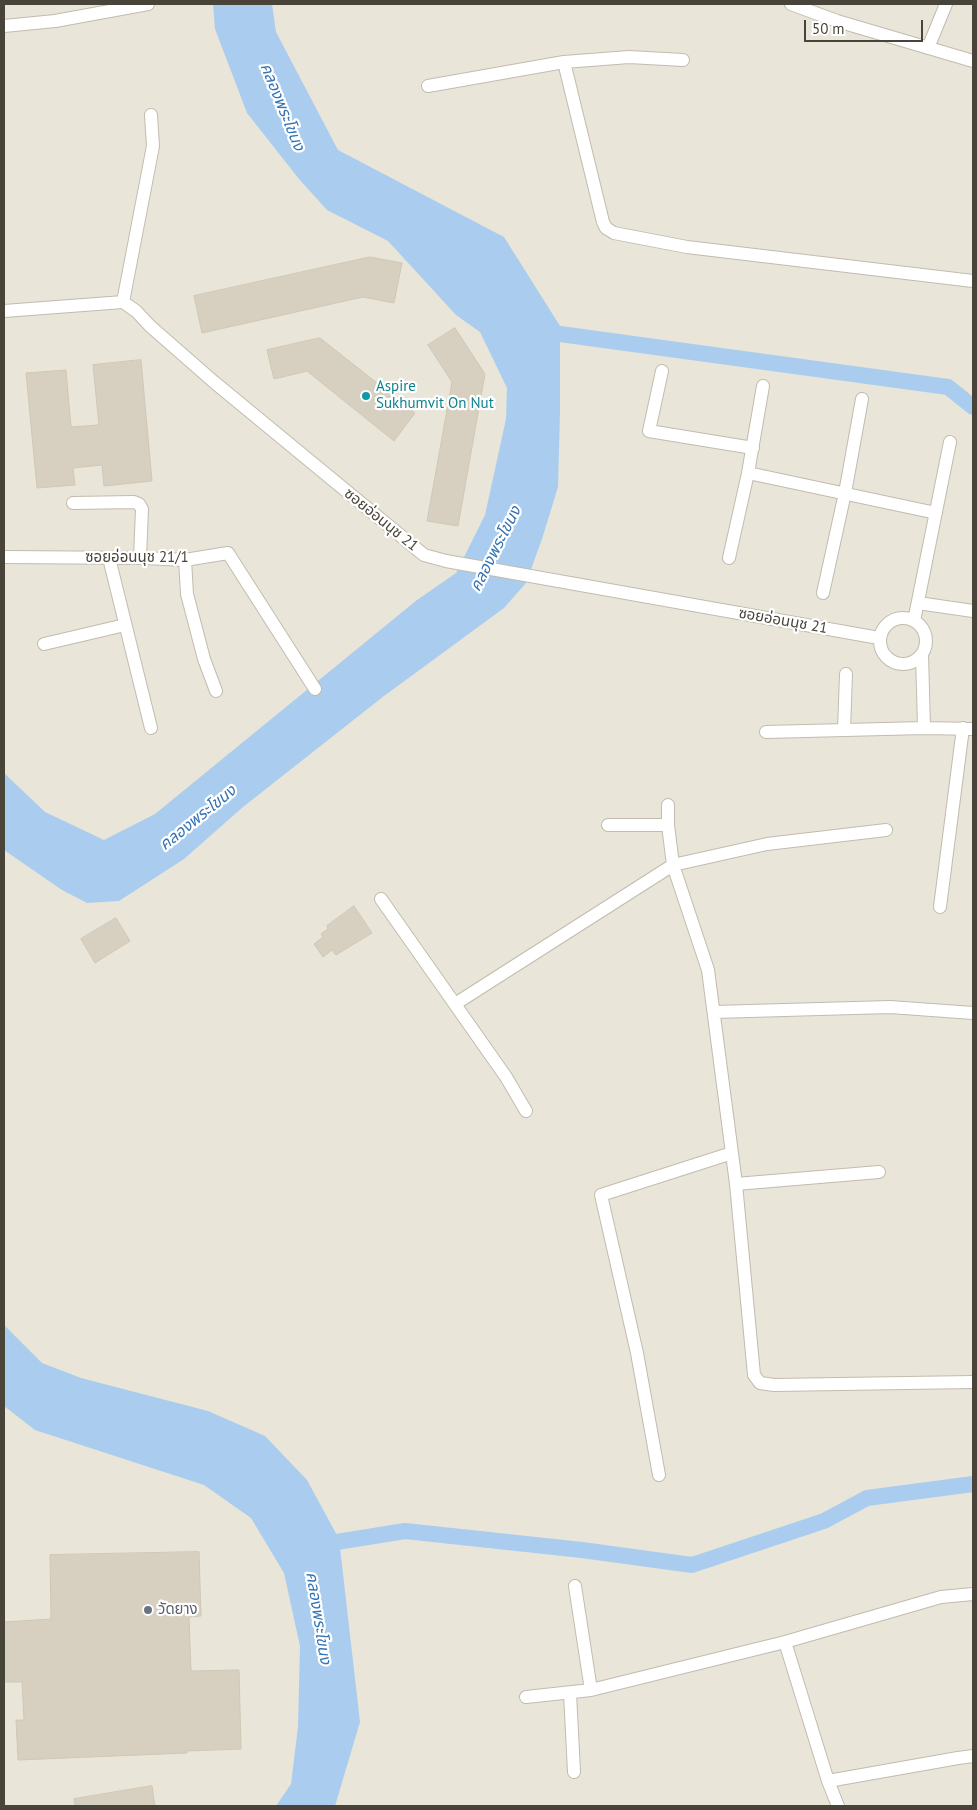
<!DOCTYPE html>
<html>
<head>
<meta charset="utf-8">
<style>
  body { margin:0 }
  #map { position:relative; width:977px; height:1810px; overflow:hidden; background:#f5f3eb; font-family:"PT Sans",sans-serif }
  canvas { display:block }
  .frame { position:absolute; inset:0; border:5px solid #494439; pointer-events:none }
  .scale { position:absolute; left:804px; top:20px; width:119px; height:22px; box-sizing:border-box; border:2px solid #494439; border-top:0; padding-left:6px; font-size:15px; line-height:18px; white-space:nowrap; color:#494439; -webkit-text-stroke:4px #fff; paint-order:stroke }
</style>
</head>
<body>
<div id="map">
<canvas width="977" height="1810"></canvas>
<div class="frame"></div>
<div class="scale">50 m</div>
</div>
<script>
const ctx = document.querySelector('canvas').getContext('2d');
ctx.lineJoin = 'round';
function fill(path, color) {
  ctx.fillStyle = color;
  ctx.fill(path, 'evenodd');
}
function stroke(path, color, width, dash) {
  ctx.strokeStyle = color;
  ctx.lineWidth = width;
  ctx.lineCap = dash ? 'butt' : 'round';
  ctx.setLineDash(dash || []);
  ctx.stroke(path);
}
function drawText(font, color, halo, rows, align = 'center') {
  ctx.font = font + ' "PT Sans","Noto Sans Thai",sans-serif';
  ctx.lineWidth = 4.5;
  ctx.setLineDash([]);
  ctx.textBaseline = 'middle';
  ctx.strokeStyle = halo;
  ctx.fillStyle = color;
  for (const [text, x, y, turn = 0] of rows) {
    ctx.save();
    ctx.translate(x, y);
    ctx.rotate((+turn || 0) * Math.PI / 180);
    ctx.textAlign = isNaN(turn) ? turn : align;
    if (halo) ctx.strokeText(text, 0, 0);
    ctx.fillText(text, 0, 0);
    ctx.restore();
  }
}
fill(new Path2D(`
  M 4,4 L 973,4 L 973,1806 L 4,1806 Z`), '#e9e5d9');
fill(new Path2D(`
  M 213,4 L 272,4 L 276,32 L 338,150 L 504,237 L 560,326 L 560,413 L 558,487 L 542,539 L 526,583 L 504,608 L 384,696 L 243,807 L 184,859 L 119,901 L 87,903 L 62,890 L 4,850 L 4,773 L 45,812 L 104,840 L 155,814 L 417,600 L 456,573 L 485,515 L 506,419 L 507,388 L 480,332 L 456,315 L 388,241 L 327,210 L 299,179 L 247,113 L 215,29 Z
  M 4,1325 L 42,1363 L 81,1378 L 208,1411 L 265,1436 L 307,1480 L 339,1539 L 360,1722 L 335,1806 L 276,1806 L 291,1784 L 298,1727 L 300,1646 L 284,1573 L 251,1518 L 204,1485 L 35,1430 L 4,1406 Z`), '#aacdef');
stroke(new Path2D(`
  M 538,331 L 948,387 L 973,407
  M 318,1545 L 405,1531 L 582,1550 L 692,1565 L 824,1521 L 867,1498 L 973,1484`), '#aacdef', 16);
const building = new Path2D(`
  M 370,257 L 402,263 L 394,303 L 363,297 L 202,333 L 194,296 Z
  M 455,328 L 485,374 L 458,526 L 427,521 L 452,382 L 428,345 Z
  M 320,338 L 415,413 L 394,441 L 307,371 L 274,379 L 267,350 Z
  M 141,360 L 152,481 L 104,486 L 102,465 L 73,468 L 75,485 L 37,488 L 26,373 L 66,370 L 71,427 L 99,425 L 93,365 Z
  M 354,906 L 372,933 L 336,955 L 332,950 L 323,957 L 314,944 L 323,937 L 321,934 L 328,929 L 327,926 Z
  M 116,918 L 130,941 L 95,963 L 81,939 Z
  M 199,1552 L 201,1616 L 189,1617 L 191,1671 L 239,1670 L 241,1749 L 187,1751 L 187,1753 L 18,1760 L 16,1720 L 24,1720 L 22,1682 L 4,1682 L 4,1622 L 51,1619 L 50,1555 Z
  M 152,1786 L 155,1806 L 75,1806 L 74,1799 Z`);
fill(building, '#d7d0c1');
stroke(building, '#d1c8b4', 1);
const minor = new Path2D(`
  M 791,4 L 837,21 L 973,61
  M 4,26 L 55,21 L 148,4
  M 928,48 L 946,4
  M 564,62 L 629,57 L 683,60
  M 428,86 L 564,62 L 603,222 L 606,228 L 614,233 L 687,247 L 973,281
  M 123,302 L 153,146 L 151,115
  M 4,311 L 123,302 L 136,311 L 150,326 L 214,382 L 424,555 L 446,561 L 879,638
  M 662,371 L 649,431 L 753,448
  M 748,473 L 763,386
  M 73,503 L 134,502 L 139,504 L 142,509 L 140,558
  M 4,557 L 145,558 L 185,560 L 228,553 L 315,689
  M 109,558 L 151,728
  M 729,558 L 748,473 L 936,513
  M 185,560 L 187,594 L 204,659 L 216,691
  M 823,593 L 845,493 L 862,399
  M 918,603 L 973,611
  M880 641a23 23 0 1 1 46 0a23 23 0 1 1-46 0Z
  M 914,621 L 950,442
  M 44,644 L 125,625
  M 922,654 L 924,728 L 973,729
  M 844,730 L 846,674
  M 766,732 L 924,728
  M 668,805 L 668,825 L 673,865 L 708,970 L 736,1184 L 754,1375 L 760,1383 L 774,1385 L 973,1382
  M 608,825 L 668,825
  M 381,899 L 506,1077 L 526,1111
  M 940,907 L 963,728
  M 455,1004 L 673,865 L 767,844 L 886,830
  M 714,1012 L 890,1007 L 973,1013
  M 736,1184 L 879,1172
  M 659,1475 L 637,1353 L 601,1195 L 732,1153
  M 575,1586 L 591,1690
  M 785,1642 L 828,1781 L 838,1806
  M 570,1693 L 574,1772
  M 526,1697 L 591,1690 L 785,1642 L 941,1597 L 973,1594
  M 828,1781 L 958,1758 L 973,1756`);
stroke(minor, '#c1bcae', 14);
stroke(minor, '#fff', 12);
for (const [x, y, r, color] of [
  [366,396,5,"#0f9aa8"],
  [148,1610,5,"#6b7280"]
]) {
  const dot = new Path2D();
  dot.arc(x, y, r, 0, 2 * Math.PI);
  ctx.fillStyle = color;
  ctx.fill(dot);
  stroke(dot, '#fff', 2);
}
drawText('15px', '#0d838f', '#fff', [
  ["Aspire",376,387],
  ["Sukhumvit On Nut",376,404]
], 'left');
drawText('15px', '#494439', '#fff', [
  ["ซอยอ่อนนุช 21",381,520,39],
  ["ซอยอ่อนนุช 21/1",137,558],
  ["ซอยอ่อนนุช 21",783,621,10]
]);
drawText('15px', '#5b616d', '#fff', [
  ["วัดยาง",158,1610]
], 'left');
drawText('italic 16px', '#3373b4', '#fff', [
  ["คลองพระโขนง",282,107,68],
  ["คลองพระโขนง",496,549,-63],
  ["คลองพระโขนง",198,818,-39],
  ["คลองพระโขนง",318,1618,81]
]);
</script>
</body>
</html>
